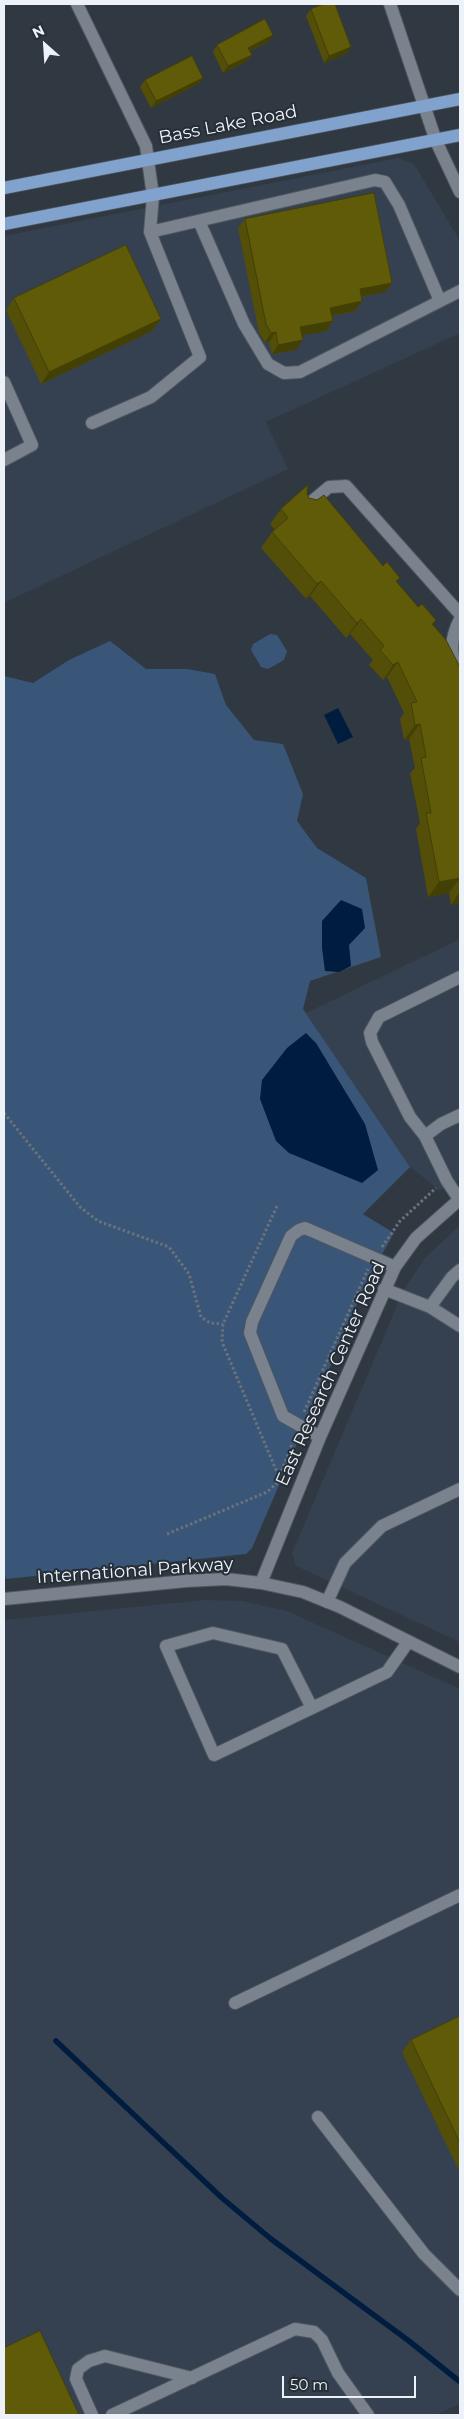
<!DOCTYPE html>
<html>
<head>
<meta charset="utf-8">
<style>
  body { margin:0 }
  #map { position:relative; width:464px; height:2419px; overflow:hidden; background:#303842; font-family:Montserrat,sans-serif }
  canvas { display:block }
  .frame { position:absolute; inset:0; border:5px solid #edf2f8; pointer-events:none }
  .north { position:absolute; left:20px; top:20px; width:50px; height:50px; -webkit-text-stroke:4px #262e37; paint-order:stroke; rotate:334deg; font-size:14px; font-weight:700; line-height:20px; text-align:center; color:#edf2f8 }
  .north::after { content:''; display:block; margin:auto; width:18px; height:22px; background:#edf2f8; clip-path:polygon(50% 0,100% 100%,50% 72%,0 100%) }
  .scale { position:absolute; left:282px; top:2376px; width:134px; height:22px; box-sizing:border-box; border:2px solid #edf2f8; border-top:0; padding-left:6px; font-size:15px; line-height:18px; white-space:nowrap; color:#edf2f8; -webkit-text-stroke:4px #262e37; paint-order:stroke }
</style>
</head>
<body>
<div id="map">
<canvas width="464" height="2419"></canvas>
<div class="frame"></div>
<div class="north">N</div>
<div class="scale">50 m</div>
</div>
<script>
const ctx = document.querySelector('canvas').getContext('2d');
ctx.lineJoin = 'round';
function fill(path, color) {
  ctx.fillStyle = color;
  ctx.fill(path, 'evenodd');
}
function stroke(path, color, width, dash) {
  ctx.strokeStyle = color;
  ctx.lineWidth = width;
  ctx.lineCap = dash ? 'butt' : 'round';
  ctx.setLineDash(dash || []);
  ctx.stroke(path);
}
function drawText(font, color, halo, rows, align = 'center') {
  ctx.font = font + ' Montserrat,sans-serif';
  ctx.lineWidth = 4;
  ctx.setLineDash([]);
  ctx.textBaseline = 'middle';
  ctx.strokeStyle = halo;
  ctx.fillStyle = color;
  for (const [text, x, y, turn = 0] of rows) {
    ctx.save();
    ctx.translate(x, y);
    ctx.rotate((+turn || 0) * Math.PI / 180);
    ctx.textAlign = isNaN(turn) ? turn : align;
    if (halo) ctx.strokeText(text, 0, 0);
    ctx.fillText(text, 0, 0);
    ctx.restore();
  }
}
fill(new Path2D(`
  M 398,158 L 414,164 L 460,241 L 460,333 L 266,422 L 288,469 L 4,603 L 4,236 Z
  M 460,939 L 460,1180 L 439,1190 L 410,1167 L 306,1013 Z
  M 460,1225 L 460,1642 L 296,1566 L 292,1553 L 404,1289 L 425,1258 Z
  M 205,1600 L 243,1601 L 287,1611 L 460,1689 L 460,2404 L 435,2415 L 4,2415 L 4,1620 Z`), '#354150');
fill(new Path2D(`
  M 270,634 L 277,635 L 287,651 L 284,660 L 268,669 L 261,667 L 251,650 L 253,644 Z
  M 110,641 L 146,669 L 187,669 L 215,674 L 226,705 L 254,740 L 283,744 L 303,794 L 297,821 L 317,848 L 366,878 L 381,957 L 310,981 L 303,1009 L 410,1167 L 363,1214 L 394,1233 L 366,1283 L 252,1548 L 246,1554 L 6,1579 L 4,1572 L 4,676 L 33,683 L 69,660 Z`), '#395679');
fill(new Path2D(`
  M 338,708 L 353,737 L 338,744 L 324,715 Z
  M 341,900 L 362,909 L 365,928 L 349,945 L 351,966 L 339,972 L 325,971 L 322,948 L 322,921 Z
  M 306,1033 L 316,1043 L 365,1124 L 378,1170 L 362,1183 L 289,1153 L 276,1141 L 260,1099 L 262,1080 L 287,1048 Z`), '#001d40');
stroke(new Path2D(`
  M 56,2041 L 222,2198 L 271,2239 L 409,2341 L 459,2381`), '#001d40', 5.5);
const minor = new Path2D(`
  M 77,4 L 146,146 L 153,196 L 150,232 L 200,357 L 151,397 L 92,423
  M 390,4 L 436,141 L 460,192
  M 199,221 L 244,324 L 268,364 L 284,373 L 300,372 L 460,291
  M 150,232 L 375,180 L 385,182 L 399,205 L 440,301
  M 4,382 L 32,445 L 4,460
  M 304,508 L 329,487 L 346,486 L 460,614
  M 460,619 C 450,639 449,656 460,675
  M 425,1136 L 410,1117 L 372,1042 L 370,1033 L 379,1017 L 460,977
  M 459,1199 L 447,1181 L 425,1136 L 441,1124 L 460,1115
  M 384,1289 L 430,1307 L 452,1277 L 460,1270
  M 430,1307 L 460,1326
  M 320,1437 L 283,1416 L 250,1333 L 252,1322 L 291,1236 L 299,1230 L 305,1228 L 395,1267
  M 261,1583 L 320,1437 L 395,1267 L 416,1238 L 460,1199
  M 4,1599 L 186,1581 L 226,1579 L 261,1583 L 303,1592 L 340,1607 L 460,1667
  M 327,1602 L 345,1563 L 382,1526 L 460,1489
  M 312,1708 L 282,1649 L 213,1633 L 166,1646 L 214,1755 L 387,1672 L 408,1642
  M 235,2003 L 460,1895
  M 318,2117 L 424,2254 L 460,2290
  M 92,2415 L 76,2379 L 78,2369 L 89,2361 L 105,2356 L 192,2378
  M 112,2415 L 295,2329 L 314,2332 L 322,2340 L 338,2373 L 368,2415`);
const major = new Path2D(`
  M 4,188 L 460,99
  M 4,224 L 460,135`);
stroke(minor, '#4f565e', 14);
stroke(major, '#4f565e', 14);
stroke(new Path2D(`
  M 4,1113 L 80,1207 L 98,1221 L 169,1247 L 189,1274 L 201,1317 L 210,1323 L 223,1324
  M 277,1206 L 223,1324 L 222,1342 L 279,1477
  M 382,1247 L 400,1221 L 436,1188
  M 304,1412 L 368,1269
  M 167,1534 L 267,1492 L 277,1483 L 294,1439`), '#6b727a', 3, [2.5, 2.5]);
stroke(minor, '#79828d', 12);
stroke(major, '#80a2cc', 12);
fill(new Path2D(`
  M 311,9 L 346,54 L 324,63 L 306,16 Z
  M 273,35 L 268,42 L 250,51 L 252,55 L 247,61 L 223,73 L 213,52 L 217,45 Z
  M 203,78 L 198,84 L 151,108 L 140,87 L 145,80 Z
  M 245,219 L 392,283 L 385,292 L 361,297 L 362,301 L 355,311 L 332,316 L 333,321 L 326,331 L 302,335 L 296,350 L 272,354 L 269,342 L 265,342 L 259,333 L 238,228 Z
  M 14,298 L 161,319 L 152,331 L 41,384 L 6,310 Z
  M 307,494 L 309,498 L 383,566 L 418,607 L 436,620 L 433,625 L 460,667 L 460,903 L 451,905 L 449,893 L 428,897 L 416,829 L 420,823 L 410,773 L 415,768 L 409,739 L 404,740 L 400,719 L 404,713 L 387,677 L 383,680 L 369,665 L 373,660 L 350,634 L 346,638 L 310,596 L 306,599 L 261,548 L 272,532 L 275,530 L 270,524 L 281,509 Z
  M 460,2016 L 460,2173 L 402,2052 L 411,2040 Z`), '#534e08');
fill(new Path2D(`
  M 273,35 L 268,42 L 244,54 L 248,48 Z
  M 351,47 L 346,54 L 324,63 L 329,56 Z
  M 252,55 L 247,61 L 223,73 L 228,66 Z
  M 203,78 L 198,84 L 151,108 L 156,101 Z
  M 392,283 L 385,292 L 353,298 L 360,289 Z
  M 362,301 L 355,311 L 324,317 L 330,308 Z
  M 161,319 L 152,331 L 41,384 L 49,372 Z
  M 333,321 L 326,331 L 294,337 L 300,327 Z
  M 276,332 L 269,342 L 265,342 L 271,333 Z
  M 303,340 L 296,350 L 272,354 L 278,345 Z
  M 321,581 L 310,596 L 306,599 L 317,584 Z
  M 361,619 L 350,634 L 346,638 L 357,623 Z
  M 398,662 L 387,677 L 383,680 L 393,665 Z
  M 420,724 L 409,739 L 404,740 L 415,725 Z
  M 460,878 L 449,893 L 428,897 L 439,882 Z
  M 460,892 L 460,903 L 451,905 Z`), '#434006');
const building = new Path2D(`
  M 324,4 L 335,4 L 351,47 L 329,56 L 311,9 Z
  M 265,19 L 273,35 L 248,48 L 252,55 L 228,66 L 217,45 Z
  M 192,56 L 203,78 L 156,101 L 145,80 Z
  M 374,193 L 392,283 L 360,289 L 362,301 L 330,308 L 333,321 L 300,327 L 303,340 L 278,345 L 276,332 L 271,333 L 266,324 L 245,219 Z
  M 126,245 L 161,319 L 49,372 L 14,298 Z
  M 308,485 L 307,494 L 309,498 L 317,500 L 324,495 L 383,566 L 387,562 L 400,578 L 396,581 L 418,607 L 422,604 L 436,620 L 432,624 L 446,640 L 460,667 L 460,879 L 460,878 L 439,882 L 426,813 L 431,813 L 421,758 L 426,757 L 420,724 L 415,725 L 411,703 L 417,702 L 398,662 L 393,665 L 380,650 L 384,646 L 361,619 L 357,623 L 321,581 L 317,584 L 272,532 L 288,518 L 281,509 Z
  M 460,2016 L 460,2143 L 411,2040 Z
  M 40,2331 L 79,2415 L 4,2415 L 4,2348 Z`);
fill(building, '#605b09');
stroke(building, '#434006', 1);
drawText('18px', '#edf2f8', '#262e37', [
  ["Bass Lake Road",228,125,-11],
  ["East Research Center Road",331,1374,-66],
  ["International Parkway",135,1571,-4]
]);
</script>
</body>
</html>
